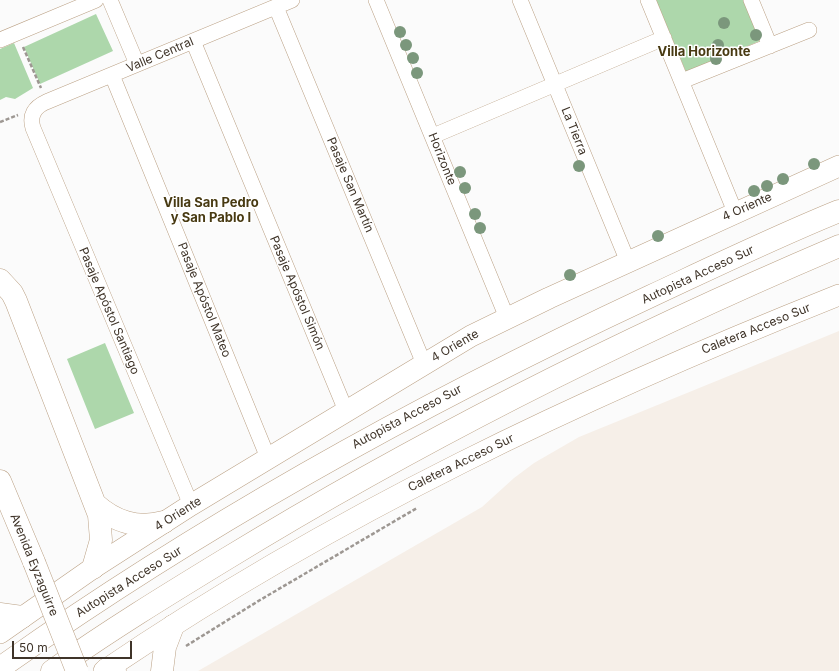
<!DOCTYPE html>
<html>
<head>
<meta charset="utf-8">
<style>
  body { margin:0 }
  #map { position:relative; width:839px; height:671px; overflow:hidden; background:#fbfbfb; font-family:Inter,sans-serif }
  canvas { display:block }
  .scale { position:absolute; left:12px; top:641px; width:120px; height:18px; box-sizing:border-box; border:2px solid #3f3429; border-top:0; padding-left:5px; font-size:12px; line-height:14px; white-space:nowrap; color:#3f3429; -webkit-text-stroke:3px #fff; paint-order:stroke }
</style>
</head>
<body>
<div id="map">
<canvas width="839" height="671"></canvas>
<div class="scale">50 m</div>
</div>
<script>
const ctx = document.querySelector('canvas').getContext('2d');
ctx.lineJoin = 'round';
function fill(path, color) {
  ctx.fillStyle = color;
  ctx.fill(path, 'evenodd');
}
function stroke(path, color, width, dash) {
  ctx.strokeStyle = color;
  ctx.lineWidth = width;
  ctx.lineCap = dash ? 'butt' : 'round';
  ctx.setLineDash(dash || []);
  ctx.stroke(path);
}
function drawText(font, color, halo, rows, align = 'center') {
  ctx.font = font + ' Inter,sans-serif';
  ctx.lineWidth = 3;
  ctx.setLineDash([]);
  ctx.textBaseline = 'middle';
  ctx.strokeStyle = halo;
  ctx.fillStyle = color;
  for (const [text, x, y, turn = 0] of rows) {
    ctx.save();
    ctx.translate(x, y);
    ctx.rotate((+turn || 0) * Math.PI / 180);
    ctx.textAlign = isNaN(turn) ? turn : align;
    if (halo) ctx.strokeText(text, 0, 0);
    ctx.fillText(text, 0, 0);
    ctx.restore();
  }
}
fill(new Path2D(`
  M 839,331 L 839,671 L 198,671 L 482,507 L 514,478 L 534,463 L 579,437 Z`), '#f6efe8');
fill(new Path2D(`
  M 656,0 L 745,0 L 762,40 L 686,72 Z
  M 96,14 L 113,51 L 40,84 L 24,47 Z
  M 14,43 L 33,88 L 15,99 L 6,97 L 0,100 L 0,49 Z
  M 105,343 L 134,413 L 95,429 L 67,359 Z`), '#add7ab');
const street = new Path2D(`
  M 110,0 L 137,64
  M 376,0 L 507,318
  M 520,0 L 628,262
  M 648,0 L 735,212
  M 751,0 L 770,46
  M 276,7 L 424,364
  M 0,40 L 96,0
  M 193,41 L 346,411
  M 112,75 L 268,458
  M 682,81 L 809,30
  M 433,136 L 664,38
  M 191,505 L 33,128 C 29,115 35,107 46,102 L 292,0`);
const secondary = new Path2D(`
  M 0,633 L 93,568 L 191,505 L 471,336 L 549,298 L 839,166
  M 104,671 C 333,515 583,397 839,295`);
const primary = new Path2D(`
  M 0,280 L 12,293 L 16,301 L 99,515 L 101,540 L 93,568
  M 0,481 L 34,562
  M 95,504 C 115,522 137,529 164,522
  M 0,614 L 22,617
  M 107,669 L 115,671
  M 162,671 L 165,647 L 173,626`);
const highway = new Path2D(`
  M 0,668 C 204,523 424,402 651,296 C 713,267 775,237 839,211
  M 52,671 C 108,631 167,595 226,559 C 422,439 628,336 839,246`);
stroke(street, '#bba185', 16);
stroke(secondary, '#bba185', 22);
stroke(primary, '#bba185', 23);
stroke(highway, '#bba185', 23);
stroke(new Path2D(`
  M 23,47 L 41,88
  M 0,122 L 18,115
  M 186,646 L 260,600 L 417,508`), '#9d9792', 2.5, [4, 2]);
stroke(street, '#fff', 15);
stroke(secondary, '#fff', 21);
stroke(primary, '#fff', 22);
stroke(highway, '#fff', 22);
const primaryBridge = new Path2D(`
  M 34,562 L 77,671`);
stroke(primaryBridge, '#bba185', 23, []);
stroke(primaryBridge, '#fff', 22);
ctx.fillStyle = '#7b977c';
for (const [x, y] of [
  [724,23],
  [400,32],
  [756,35],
  [406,45],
  [718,45],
  [413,58],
  [716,59],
  [417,73],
  [814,164],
  [579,166],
  [460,172],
  [783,179],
  [767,186],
  [465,188],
  [754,191],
  [475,214],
  [480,228],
  [658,236],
  [570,275]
]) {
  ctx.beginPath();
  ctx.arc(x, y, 6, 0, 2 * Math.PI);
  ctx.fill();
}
drawText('12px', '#3f3429', '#fff', [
  ["Valle Central",160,55,-23],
  ["La Tierra",574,131,68],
  ["Horizonte",442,159,68],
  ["Pasaje San Martín",350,185,67],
  ["4 Oriente",747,207,-24],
  ["Autopista Acceso Sur",698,275,-25],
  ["Pasaje Apóstol Simón",297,293,67],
  ["Pasaje Apóstol Mateo",204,300,68],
  ["Pasaje Apóstol Santiago",109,311,67],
  ["Caletera Acceso Sur",756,329,-22],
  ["4 Oriente",455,346,-30],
  ["Autopista Acceso Sur",407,417,-28],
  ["Caletera Acceso Sur",461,463,-26],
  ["4 Oriente",178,514,-32],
  ["Avenida Eyzaguirre",34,565,68],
  ["Autopista Acceso Sur",129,582,-32]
]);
drawText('bold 13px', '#483a12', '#fff', [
  ["Villa Horizonte",704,52],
  ["Villa San Pedro",211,203],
  ["y San Pablo I",211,218]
]);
</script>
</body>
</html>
